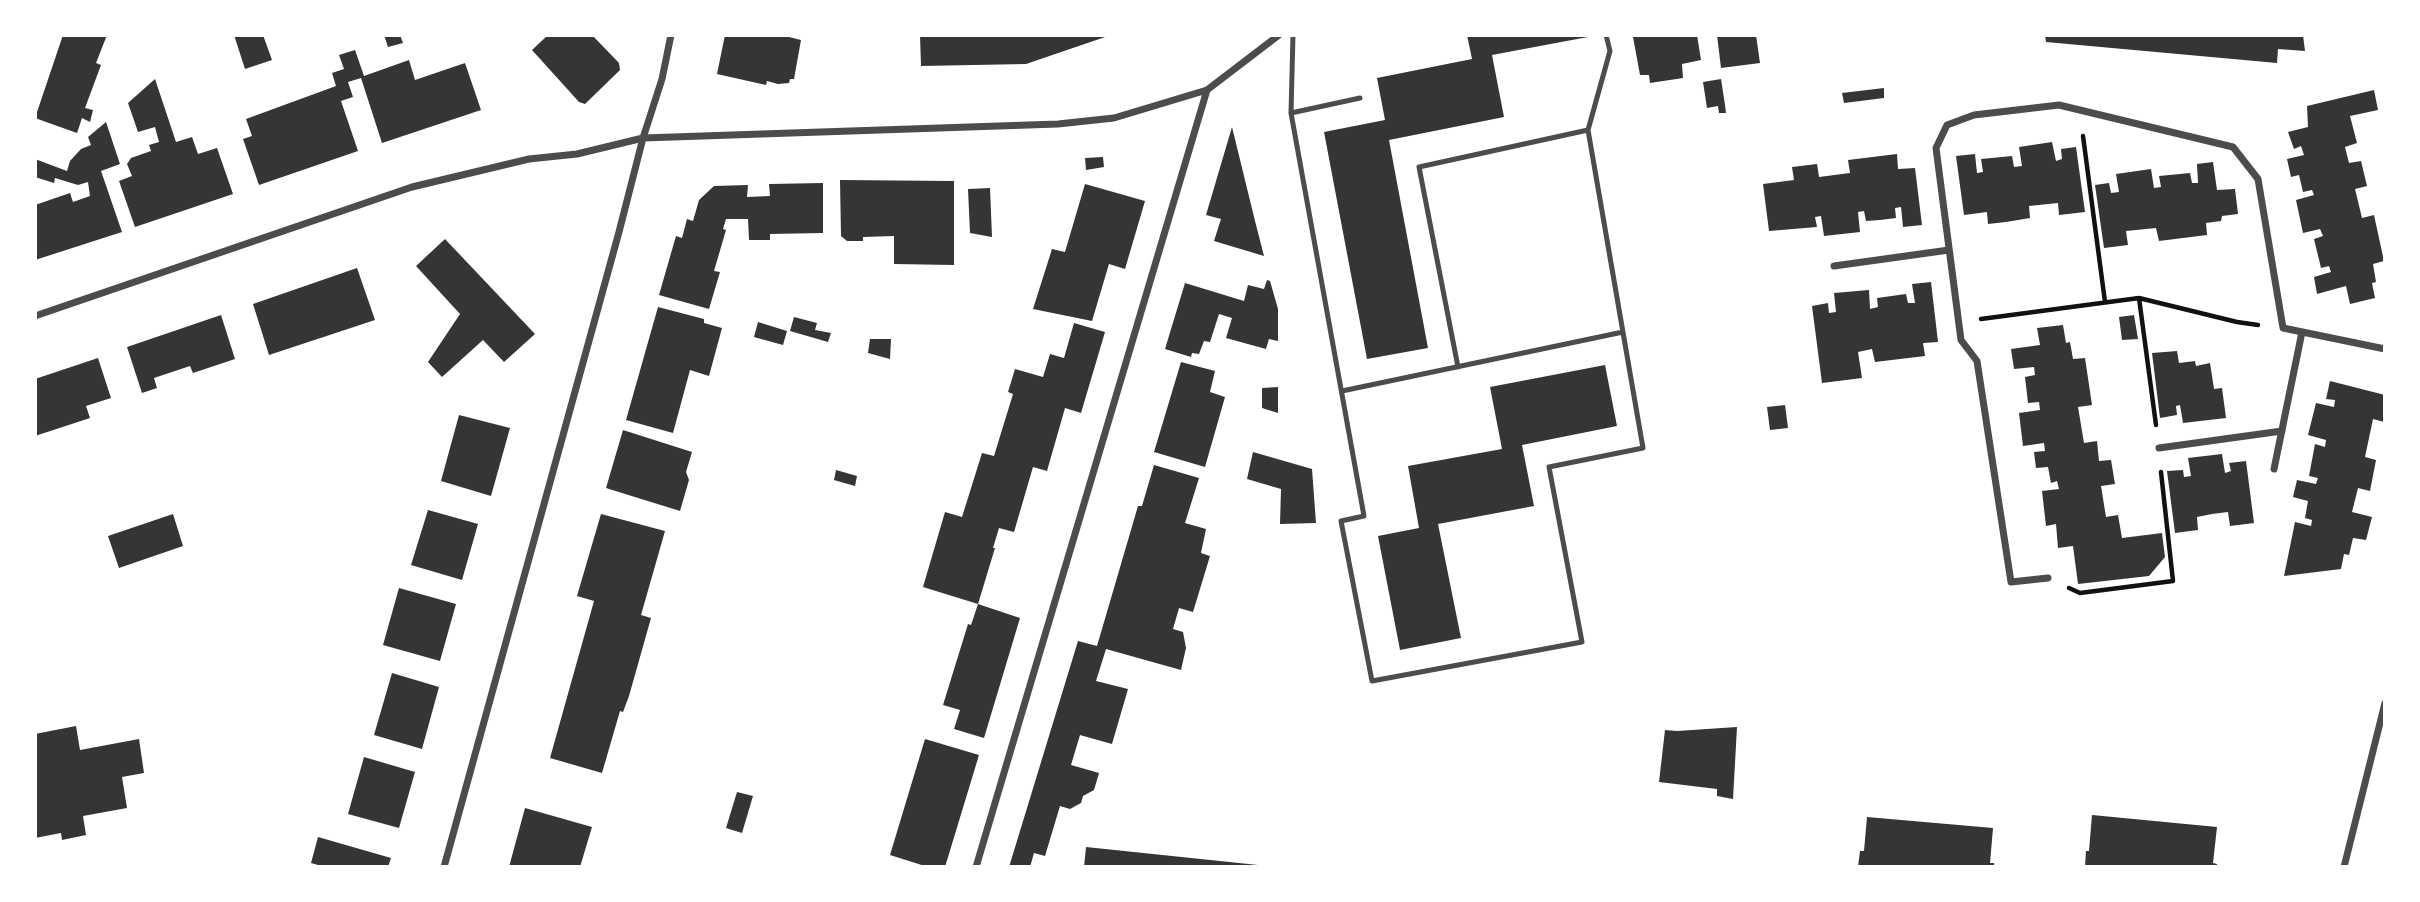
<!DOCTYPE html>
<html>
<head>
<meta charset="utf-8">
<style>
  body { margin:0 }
  #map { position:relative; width:2420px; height:902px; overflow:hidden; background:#fff; font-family:"PT Sans",sans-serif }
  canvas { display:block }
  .frame { position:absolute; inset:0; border:37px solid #fff; pointer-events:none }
</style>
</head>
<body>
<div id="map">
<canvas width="2420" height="902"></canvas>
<div class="frame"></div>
</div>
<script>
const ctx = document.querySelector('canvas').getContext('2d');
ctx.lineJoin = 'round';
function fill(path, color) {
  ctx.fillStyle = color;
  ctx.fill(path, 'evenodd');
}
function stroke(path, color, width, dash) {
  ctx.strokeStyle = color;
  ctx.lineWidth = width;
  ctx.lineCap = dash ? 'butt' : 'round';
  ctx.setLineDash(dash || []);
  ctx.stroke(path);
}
fill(new Path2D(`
  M 63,35 L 107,35 L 96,63 L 101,65 L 85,108 L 93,110 L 90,122 L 82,118 L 77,133 L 35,118 Z
  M 234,35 L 263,35 L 272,60 L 245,69 Z
  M 384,35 L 400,35 L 403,43 L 388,47 Z
  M 548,35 L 592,35 L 619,63 L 620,70 L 585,104 L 579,102 L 532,50 Z
  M 725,35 L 790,35 L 789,37 L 801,40 L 794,79 L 790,79 L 789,83 L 778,84 L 767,81 L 766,85 L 717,74 Z
  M 920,35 L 1111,35 L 1026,64 L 921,66 Z
  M 1467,35 L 1587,35 L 1588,37 L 1492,55 L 1504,117 L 1389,140 L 1428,348 L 1367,359 L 1324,132 L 1385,120 L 1377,78 L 1472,59 Z
  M 1653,35 L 1697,35 L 1701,60 L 1682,64 L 1683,78 L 1650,83 L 1649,75 L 1640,75 L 1633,37 Z
  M 1717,35 L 1756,35 L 1760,63 L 1721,68 Z
  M 2045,35 L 2303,35 L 2305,51 L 2278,49 L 2277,63 L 2046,42 Z
  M 355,50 L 364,76 L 409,60 L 415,80 L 465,63 L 481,110 L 382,143 L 361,78 L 348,82 L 353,97 L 341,101 L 358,151 L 259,185 L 243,139 L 252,136 L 246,119 L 336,86 L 332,73 L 344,69 L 339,55 Z
  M 155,79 L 176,142 L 192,137 L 198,154 L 217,148 L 233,194 L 135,227 L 119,181 L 132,176 L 127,164 L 131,158 L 151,151 L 149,145 L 159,142 L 155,127 L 138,132 L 128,103 Z
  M 1721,79 L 1725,105 L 1726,113 L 1719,113 L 1718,106 L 1707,108 L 1703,82 Z
  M 1884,88 L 1884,98 L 1844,103 L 1842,93 Z
  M 2374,90 L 2378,110 L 2350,116 L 2357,143 L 2345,147 L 2349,163 L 2361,161 L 2367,186 L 2355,189 L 2362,218 L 2374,215 L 2384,261 L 2373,264 L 2376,282 L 2372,283 L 2375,298 L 2350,304 L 2346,286 L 2317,294 L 2314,277 L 2331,272 L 2329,266 L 2321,268 L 2314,239 L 2323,236 L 2320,229 L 2303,233 L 2296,200 L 2314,195 L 2312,190 L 2303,192 L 2299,175 L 2291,177 L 2287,159 L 2304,155 L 2301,146 L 2294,149 L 2288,132 L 2308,127 L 2307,106 Z
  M 106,122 L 120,164 L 101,171 L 122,232 L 35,260 L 35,205 L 70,193 L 73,202 L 90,196 L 88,182 L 78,185 L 55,178 L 54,183 L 35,177 L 35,159 L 67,171 L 70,161 L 81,149 L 91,145 L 88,137 Z
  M 1232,127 L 1255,221 L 1264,256 L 1214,241 L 1221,219 L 1206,215 Z
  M 2052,142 L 2056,161 L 2062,159 L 2061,149 L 2076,147 L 2085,212 L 2059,215 L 2058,203 L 2029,206 L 2030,218 L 2006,222 L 1988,224 L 1987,212 L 1964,215 L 1956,156 L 1975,154 L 1977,173 L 1983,172 L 1981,159 L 2012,156 L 2014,167 L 2022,166 L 2019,147 Z
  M 1897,154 L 1898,169 L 1915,168 L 1922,225 L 1903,227 L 1901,207 L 1895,208 L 1896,218 L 1880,220 L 1866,221 L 1864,211 L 1858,212 L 1860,232 L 1824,236 L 1821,216 L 1815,217 L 1817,227 L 1769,231 L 1763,184 L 1794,180 L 1792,167 L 1817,164 L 1819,177 L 1850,173 L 1848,160 Z
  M 1103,157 L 1104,167 L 1086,170 L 1085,158 Z
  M 2213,162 L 2217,190 L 2235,189 L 2238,214 L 2222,216 L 2221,221 L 2206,223 L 2207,235 L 2159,241 L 2156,228 L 2126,231 L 2128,245 L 2104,248 L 2095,185 L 2109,183 L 2111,193 L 2119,192 L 2116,174 L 2151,169 L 2154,188 L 2161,187 L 2159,176 L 2190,173 L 2192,183 L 2198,183 L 2197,164 Z
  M 840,180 L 954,181 L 954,265 L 894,264 L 894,236 L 863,237 L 863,241 L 847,241 L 841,236 Z
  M 823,183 L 823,233 L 770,234 L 770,240 L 749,240 L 748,219 L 726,219 L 723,229 L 726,230 L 714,271 L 720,272 L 709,309 L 659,295 L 676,236 L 682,238 L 687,219 L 693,221 L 699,200 L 714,186 L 748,185 L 747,197 L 770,196 L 769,184 Z
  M 1085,184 L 1145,201 L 1125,269 L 1109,264 L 1092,321 L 1033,309 L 1052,249 L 1065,252 Z
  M 990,188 L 992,237 L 970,233 L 968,189 Z
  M 445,239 L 535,334 L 504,362 L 483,340 L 442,377 L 428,362 L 460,314 L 416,266 Z
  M 357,268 L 375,320 L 269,355 L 253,304 Z
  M 1267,280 L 1270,281 L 1278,309 L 1278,341 L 1269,339 L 1266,349 L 1226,338 L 1232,318 L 1219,314 L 1210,342 L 1204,341 L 1199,354 L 1192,353 L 1191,357 L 1165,349 L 1185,283 L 1244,301 L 1248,285 L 1264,289 Z
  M 1931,282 L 1938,342 L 1923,343 L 1925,356 L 1875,362 L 1872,349 L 1858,352 L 1862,378 L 1822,383 L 1812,306 L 1828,303 L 1829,313 L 1836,312 L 1834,293 L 1869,290 L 1870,309 L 1878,307 L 1877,298 L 1906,294 L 1908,303 L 1915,303 L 1912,284 Z
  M 658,307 L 704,319 L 704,323 L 722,328 L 709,376 L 690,370 L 673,433 L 626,420 Z
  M 221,315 L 235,359 L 193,373 L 190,366 L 154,378 L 157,388 L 142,393 L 127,347 Z
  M 2134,315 L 2138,339 L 2122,340 L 2119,317 Z
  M 794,317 L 817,323 L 815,330 L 831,333 L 828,342 L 790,331 Z
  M 758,322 L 787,331 L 783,345 L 754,337 Z
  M 1074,323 L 1105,332 L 1081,413 L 1065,408 L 1047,471 L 1033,467 L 1014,532 L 999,528 L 993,548 L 995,548 L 978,604 L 923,587 L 945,512 L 962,517 L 982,453 L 994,456 L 1013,394 L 1008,392 L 1015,369 L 1043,377 L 1050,354 L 1064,358 Z
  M 2063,325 L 2066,343 L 2070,342 L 2073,359 L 2085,358 L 2092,405 L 2078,407 L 2084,443 L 2097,441 L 2099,461 L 2111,460 L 2115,484 L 2101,486 L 2106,517 L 2118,515 L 2122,538 L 2162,533 L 2165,557 L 2149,576 L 2078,584 L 2073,546 L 2058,548 L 2056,524 L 2046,526 L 2042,491 L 2059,489 L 2057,481 L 2051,483 L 2048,467 L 2036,468 L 2034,452 L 2045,451 L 2044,443 L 2023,446 L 2019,413 L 2040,410 L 2039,402 L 2028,403 L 2025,377 L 2035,375 L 2034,367 L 2014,369 L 2011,349 L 2040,345 L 2037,328 Z
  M 870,339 L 891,339 L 890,359 L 868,353 Z
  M 2177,351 L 2179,363 L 2195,361 L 2196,366 L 2210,363 L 2214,389 L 2222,388 L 2226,418 L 2183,423 L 2180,405 L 2176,406 L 2177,415 L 2160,418 L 2152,353 Z
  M 98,358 L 111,398 L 86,406 L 90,418 L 35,436 L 35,379 Z
  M 1181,362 L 1215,371 L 1210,392 L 1225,397 L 1205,467 L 1154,452 Z
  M 1605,365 L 1617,426 L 1522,445 L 1534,506 L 1438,524 L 1461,638 L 1400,650 L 1378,536 L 1419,528 L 1408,466 L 1502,449 L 1490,387 Z
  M 2330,381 L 2385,395 L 2384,422 L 2373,419 L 2365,457 L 2376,460 L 2370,491 L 2358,488 L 2352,512 L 2372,517 L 2366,540 L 2353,538 L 2349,555 L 2344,554 L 2341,569 L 2284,576 L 2295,522 L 2311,526 L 2312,520 L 2305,518 L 2308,501 L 2293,497 L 2297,480 L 2316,484 L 2318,478 L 2309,476 L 2315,444 L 2325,447 L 2326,440 L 2308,435 L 2316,403 L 2334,407 L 2335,400 L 2326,399 Z
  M 1278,387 L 1278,413 L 1262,408 L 1262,388 Z
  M 1785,405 L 1788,428 L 1770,430 L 1767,407 Z
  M 459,415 L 510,428 L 491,496 L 441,481 Z
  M 623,430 L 692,452 L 686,472 L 689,480 L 680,511 L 606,488 Z
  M 1253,452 L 1312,469 L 1316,523 L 1280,524 L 1281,489 L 1247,479 Z
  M 2222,454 L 2225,473 L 2231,471 L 2229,463 L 2246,461 L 2254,523 L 2230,526 L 2228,512 L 2212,514 L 2197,517 L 2198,530 L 2175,533 L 2167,471 L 2183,470 L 2184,477 L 2191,476 L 2188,458 Z
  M 1154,465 L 1199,478 L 1185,523 L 1206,529 L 1201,553 L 1210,556 L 1193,612 L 1179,608 L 1173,629 L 1183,632 L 1186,648 L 1181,670 L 1106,649 L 1096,681 L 1128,689 L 1112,744 L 1080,735 L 1071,765 L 1099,773 L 1094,790 L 1083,796 L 1081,803 L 1070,809 L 1060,806 L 1045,856 L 1034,853 L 1030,867 L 1009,867 L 1078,641 L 1097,646 L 1138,506 L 1142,506 Z
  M 836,470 L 857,476 L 855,486 L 834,480 Z
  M 428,510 L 478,524 L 462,580 L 411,565 Z
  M 173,514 L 183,546 L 119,568 L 108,536 Z
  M 601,514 L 665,531 L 641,615 L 651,618 L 629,696 L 623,712 L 620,711 L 602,773 L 550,758 L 594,601 L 577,596 Z
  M 399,588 L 456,604 L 440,661 L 383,645 Z
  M 978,604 L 1020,618 L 984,738 L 954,729 L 960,710 L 943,705 L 968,624 L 971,625 Z
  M 392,673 L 439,687 L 422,749 L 374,735 Z
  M 76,726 L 80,750 L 139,739 L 144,773 L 122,777 L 127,808 L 83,816 L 86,835 L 62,840 L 61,833 L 35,838 L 35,734 Z
  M 1737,727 L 1733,799 L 1717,796 L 1717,789 L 1659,782 L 1665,730 L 1677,731 Z
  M 925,739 L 979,755 L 945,867 L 928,867 L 890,855 Z
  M 364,757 L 415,772 L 399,828 L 348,814 Z
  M 737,792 L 753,796 L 742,833 L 726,828 Z
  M 525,808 L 592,827 L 580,867 L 509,867 Z
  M 2092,815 L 2217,827 L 2213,863 L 2217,864 L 2217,867 L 2085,867 L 2086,851 L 2089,851 Z
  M 1867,817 L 1993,828 L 1990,863 L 1994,863 L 1994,867 L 1858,867 L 1860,851 L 1864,851 Z
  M 318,837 L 391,858 L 388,867 L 318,867 L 318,865 L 311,863 Z
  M 1086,847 L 1258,865 L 1258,867 L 1084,867 Z`), '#353535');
stroke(new Path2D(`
  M 2083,136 L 2105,302
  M 2139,298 L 2156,425
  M 1981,319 L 2139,298 L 2237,322 L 2258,325
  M 2069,588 L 2080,593 L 2173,581 L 2161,472`), '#111', 4.5);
stroke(new Path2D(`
  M 1293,35 L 1291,113 L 1364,516 L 1341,521 L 1372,681 L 1582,642 L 1549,467 L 1643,448 L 1588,130 L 1610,51 L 1606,35
  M 1291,113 L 1360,98
  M 1458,367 L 1419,167 L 1588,130
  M 1342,391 L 1623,332`), '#4c4c4c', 5);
stroke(new Path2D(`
  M 1834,266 L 1949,250
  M 35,316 L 412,187 L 529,159 L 577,154 L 643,138 L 1058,124 L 1114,118 L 1207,90 L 1279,35
  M 2159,448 L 2282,431
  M 2274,469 L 2302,332
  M 2048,578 L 2011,582 L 1977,361 L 1961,340 L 1936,148 L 1947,125 L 1974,115 L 2059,105 L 2233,147 L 2258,179 L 2283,328 L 2385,349
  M 444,867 L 619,232 L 643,138 L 662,79 L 671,35
  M 976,867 L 1207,90
  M 2344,867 L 2385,703`), '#4c4c4c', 7);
</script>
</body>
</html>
